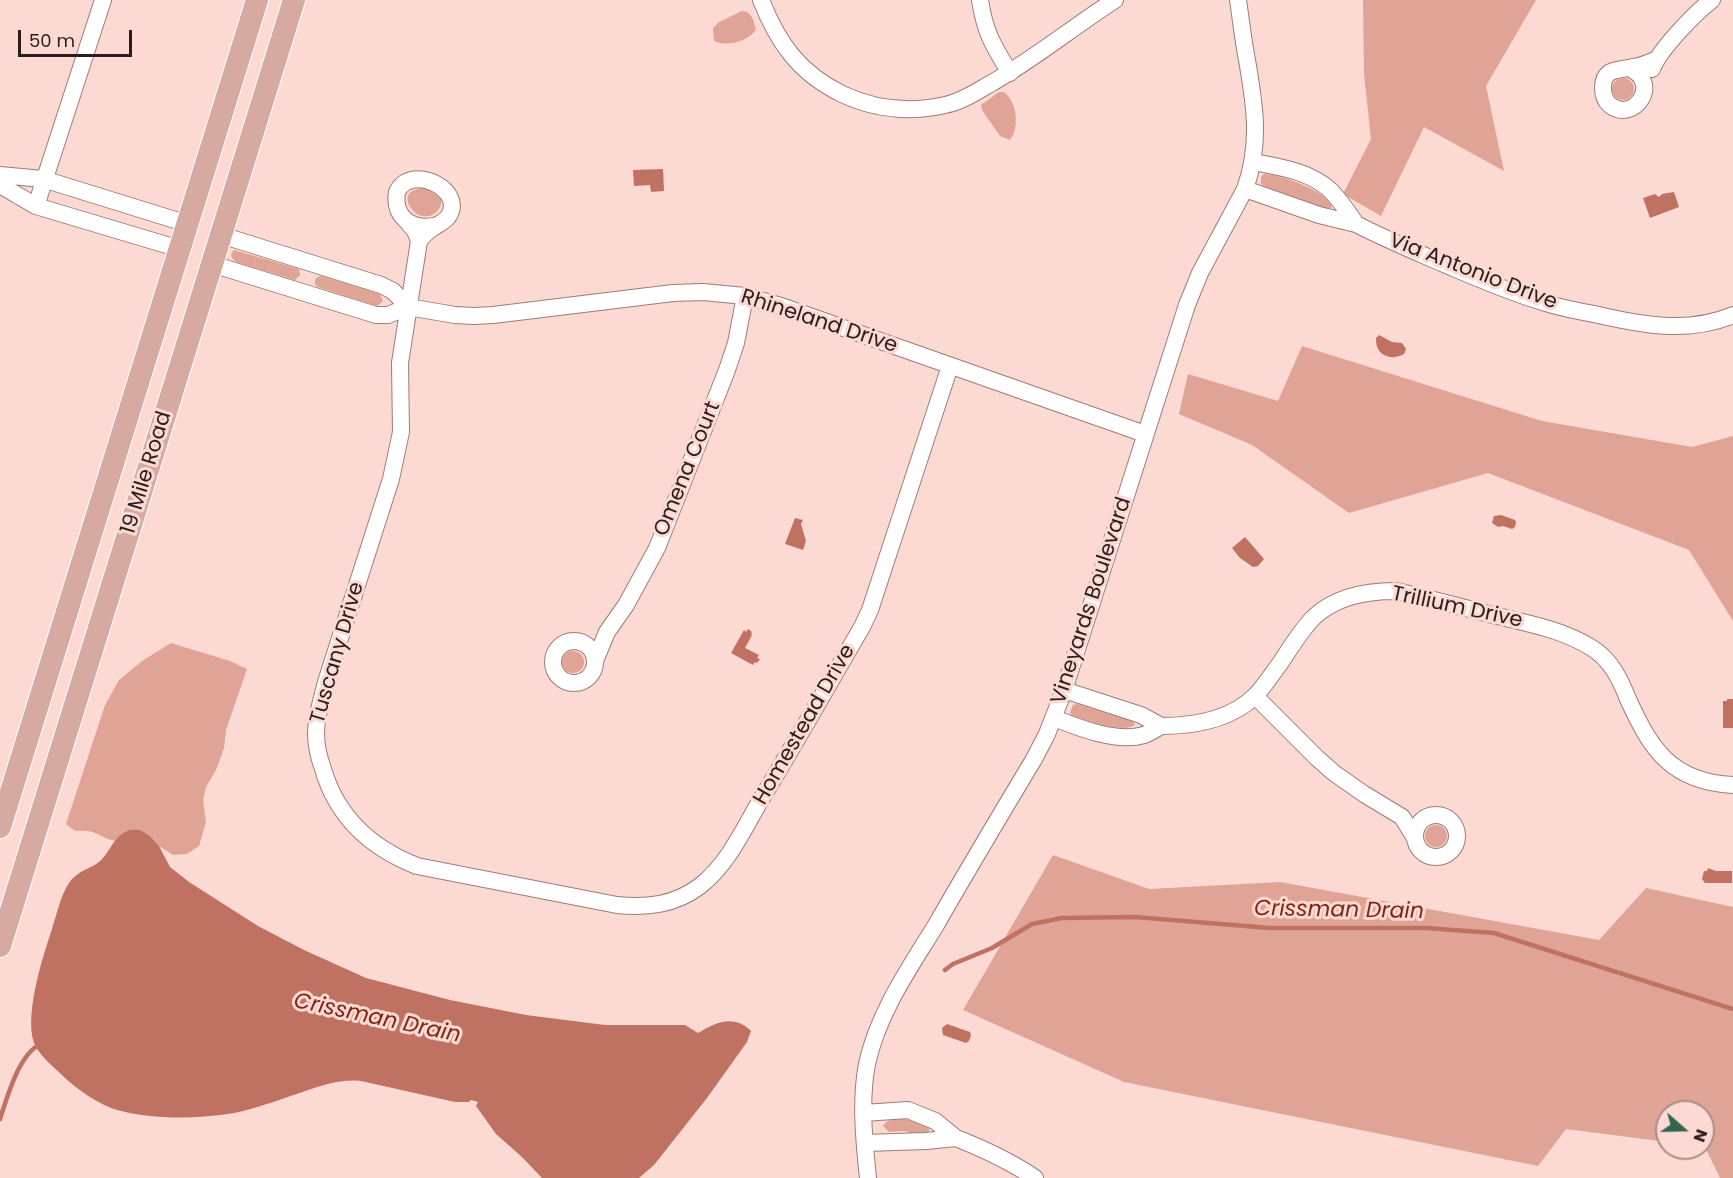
<!DOCTYPE html>
<html>
<head>
<meta charset="utf-8">
<style>
  body { margin:0 }
  #map { position:relative; width:1733px; height:1178px; overflow:hidden; background:#fcd9d2; font-family:Poppins,sans-serif }
  canvas { display:block }
  .north { position:absolute; left:1655px; top:1100px; width:60px; height:60px; box-sizing:border-box; background:#fcd9d2; border:2px solid #a88e89; border-radius:50%; rotate:110deg; font-size:16px; font-weight:700; line-height:24px; text-align:center; color:#2a1d1b }
  .north::after { content:''; display:block; margin:auto; width:21px; height:27px; background:#30664c; clip-path:polygon(50% 0,100% 100%,50% 72%,0 100%) }
  .scale { position:absolute; left:18px; top:30px; width:114px; height:27px; box-sizing:border-box; border:3px solid #2a1d1b; border-top:0; padding-left:8px; font-size:18px; line-height:21px; white-space:nowrap; color:#2a1d1b; -webkit-text-stroke:4px #fcd9d2; paint-order:stroke }
</style>
</head>
<body>
<div id="map">
<canvas width="1733" height="1178"></canvas>
<div class="north">N</div>
<div class="scale">50 m</div>
</div>
<script>
const ctx = document.querySelector('canvas').getContext('2d');
ctx.lineJoin = 'round';
function fill(path, color) {
  ctx.fillStyle = color;
  ctx.fill(path, 'evenodd');
}
function stroke(path, color, width, dash) {
  ctx.strokeStyle = color;
  ctx.lineWidth = width;
  ctx.lineCap = dash ? 'butt' : 'round';
  ctx.setLineDash(dash || []);
  ctx.stroke(path);
}
function drawText(font, color, halo, rows, align = 'center') {
  ctx.font = font + ' Poppins,sans-serif';
  ctx.lineWidth = 6;
  ctx.setLineDash([]);
  ctx.textBaseline = 'middle';
  ctx.strokeStyle = halo;
  ctx.fillStyle = color;
  for (const [text, x, y, turn = 0] of rows) {
    ctx.save();
    ctx.translate(x, y);
    ctx.rotate((+turn || 0) * Math.PI / 180);
    ctx.textAlign = isNaN(turn) ? turn : align;
    if (halo) ctx.strokeText(text, 0, 0);
    ctx.fillText(text, 0, 0);
    ctx.restore();
  }
}
fill(new Path2D(`
  M 1363,0 L 1536,0 L 1486,86 L 1504,171 L 1424,127 L 1381,216 L 1343,194 L 1371,139 L 1364,74 Z
  M 742,11 C 752,11 754,22 756,30 C 746,42 728,47 714,41 L 713,28 L 719,22 Z
  M1612 89a11 11 0 1 1 22 0a11 11 0 1 1-22 0Z
  M 999,92 L 1004,92 C 1017,102 1020,128 1010,140 L 1000,136 L 982,110 L 981,105 Z
  M 1264,174 C 1280,174 1327,191 1332,207 L 1328,209 L 1263,186 L 1261,183 L 1261,177 Z
  M 421,188 L 429,190 L 441,199 C 443,210 431,220 419,215 C 411,211 402,198 412,191 C 412,191 420,188 421,188 Z
  M 234,250 L 299,269 L 300,275 L 295,280 L 236,262 L 232,258 L 231,254 Z
  M 322,276 L 380,294 L 383,301 L 377,306 L 318,287 L 315,284 L 315,280 L 317,277 Z
  M 1302,346 L 1542,421 L 1692,447 L 1733,436 L 1733,621 L 1689,550 L 1488,473 L 1349,513 L 1252,445 L 1179,414 L 1188,374 L 1278,401 Z
  M 171,643 L 230,661 L 247,669 L 226,730 L 224,748 L 216,770 L 206,787 L 203,800 L 206,822 L 199,846 L 187,854 L 173,855 L 159,846 L 150,836 L 127,831 L 115,841 C 96,836 97,829 75,831 L 66,824 L 105,705 L 119,680 L 142,661 Z
  M562 662a11 11 0 1 1 22 0a11 11 0 1 1-22 0Z
  M 1077,704 L 1133,721 L 1135,725 C 1122,734 1087,720 1072,716 L 1070,713 L 1073,705 Z
  M1425 836a11 11 0 1 1 22 0a11 11 0 1 1-22 0Z
  M 1053,855 L 1149,889 L 1280,882 L 1599,940 L 1646,888 L 1733,907 L 1733,1178 L 1720,1178 L 1705,1147 L 1703,1147 L 1703,1112 L 1667,1112 L 1667,1142 L 1566,1129 L 1538,1166 L 1124,1082 L 963,1010 Z
  M 904,1119 L 916,1121 L 929,1127 L 929,1131 L 924,1136 L 904,1131 L 889,1132 L 883,1126 C 887,1118 896,1120 904,1119 Z`), '#e0a497');
fill(new Path2D(`
  M 663,169 L 664,191 L 651,192 L 650,185 L 634,186 L 633,170 Z
  M 1674,192 L 1679,207 L 1650,218 L 1643,198 L 1655,194 L 1659,197 L 1662,194 Z
  M 1379,335 L 1392,342 L 1402,343 L 1406,349 L 1404,354 C 1389,362 1375,354 1376,338 Z
  M 1501,515 L 1515,520 L 1516,522 L 1515,527 L 1512,529 L 1503,526 L 1498,527 L 1492,523 L 1494,516 Z
  M 795,518 L 803,520 L 801,524 L 806,541 L 803,550 L 785,544 Z
  M 1245,537 L 1264,559 L 1258,566 L 1253,567 L 1240,558 L 1232,548 Z
  M 748,629 L 752,632 L 751,634 L 752,635 L 745,648 L 759,655 L 757,658 L 760,659 L 757,663 L 755,662 L 753,665 L 731,653 L 744,630 L 746,632 Z
  M 1727,699 L 1733,699 L 1733,728 L 1723,728 L 1723,701 L 1727,701 Z
  M 140,830 L 150,836 L 159,846 L 170,867 L 189,882 L 258,926 L 304,950 L 366,978 L 450,1000 L 526,1015 L 605,1025 L 685,1025 L 698,1033 C 716,1022 734,1014 751,1031 L 747,1042 L 707,1098 L 654,1165 L 639,1178 L 542,1178 L 522,1157 L 496,1134 L 476,1106 L 478,1102 L 471,1100 L 469,1102 L 455,1102 L 361,1081 C 334,1078 308,1091 282,1099 C 267,1104 250,1110 234,1113 C 197,1119 154,1120 117,1110 C 98,1104 78,1090 64,1077 C 55,1068 42,1058 36,1047 C 22,1022 42,959 51,932 C 57,915 61,891 73,878 C 82,869 96,867 103,858 C 110,850 116,835 127,831 C 130,829 137,830 140,830 Z
  M 1708,868 L 1716,871 L 1732,871 L 1732,883 L 1705,883 L 1702,879 L 1704,871 L 1707,871 Z
  M 947,1024 L 970,1032 L 971,1035 L 969,1041 L 966,1043 L 943,1035 L 942,1028 Z`), '#c07262');
stroke(new Path2D(`
  M 945,970 L 953,964 L 992,948 L 1032,924 L 1062,918 L 1135,917 L 1270,928 L 1426,928 L 1494,933 L 1733,1009
  M 0,1119 C 7,1098 19,1053 41,1044`), '#c07262', 4.5);
const minor = new Path2D(`
  M 761,0 C 778,43 799,73 842,94 C 874,109 910,113 945,105 C 961,102 976,92 990,84 C 1034,59 1073,27 1115,0
  M 980,0 C 985,33 993,45 1010,73
  M 1629,68 C 1663,83 1633,124 1610,105 C 1605,101 1603,95 1603,88 C 1603,67 1619,71 1633,67 C 1641,66 1648,63 1655,60
  M 1652,69 C 1660,49 1694,14 1712,0
  M 0,175 L 43,179 L 188,224
  M 0,185 L 36,206 L 180,249
  M 1245,189 L 1319,215 L 1356,224 C 1348,212 1340,200 1330,190 C 1309,171 1280,167 1254,162
  M 36,206 L 103,0
  M 409,224 L 415,231 L 419,241 L 400,363 L 401,432 L 391,479 L 326,682 C 322,699 316,715 316,733 C 316,745 319,758 323,769 C 337,817 371,848 417,866 L 617,905 C 647,908 675,905 700,886 C 727,865 743,831 760,801 C 795,744 828,685 862,627 L 870,610 L 950,366
  M 1356,224 C 1385,239 1414,251 1444,264 C 1477,278 1511,293 1546,303 C 1561,308 1578,311 1594,314 C 1641,325 1688,334 1733,315
  M 221,235 L 381,285 L 393,291 L 408,307
  M 419,241 C 423,236 427,231 433,228 C 438,224 444,222 448,217 C 464,194 426,171 406,182 C 402,184 399,188 397,192 C 393,217 411,230 434,226
  M 212,264 L 376,315 L 388,315 L 408,307 L 455,315 L 474,316 L 493,315 L 673,293 L 703,292 L 745,296 L 781,306 L 1145,434
  M553 662a21 21 0 1 1 42 0a21 21 0 1 1-42 0Z
  M 595,661 L 607,632 L 626,605 L 657,548 L 727,370 L 736,343 L 745,296
  M 1255,696 L 1317,758 L 1334,773 L 1364,794 L 1402,817 L 1415,838
  M 1054,718 C 1079,728 1117,743 1144,735 C 1150,733 1156,729 1161,726 L 1141,715 L 1064,690
  M 1161,726 C 1195,726 1231,720 1256,695 C 1265,685 1273,673 1281,662 C 1291,647 1301,630 1314,617 C 1336,596 1367,591 1396,591 C 1428,598 1461,607 1493,615 C 1526,623 1562,629 1592,648 C 1611,660 1620,679 1628,699 C 1651,750 1672,782 1733,785
  M1415 836a21 21 0 1 1 42 0a21 21 0 1 1-42 0Z
  M 863,1113 L 908,1110 L 935,1121 L 956,1138 L 926,1141 L 865,1143
  M 956,1138 C 984,1149 1010,1161 1035,1178
  M 868,1178 C 864,1140 860,1101 867,1064 C 878,1013 909,969 936,925 C 968,869 1001,814 1034,759 L 1047,734 L 1064,690 L 1187,305 L 1200,273 L 1245,189 C 1261,144 1255,106 1247,60 C 1243,40 1241,20 1238,0`);
const major = new Path2D(`
  M 0,827 L 257,0
  M 0,946 L 294,0`);
stroke(minor, '#9c7d77', 18);
stroke(major, '#fff', 24);
stroke(minor, '#fff', 16);
stroke(major, '#d6aaa1', 22);
drawText('21px', '#2a1d1b', '#fcd9d2', [
  ["Via Antonio Drive",1473,272,21],
  ["Rhineland Drive",819,322,18],
  ["Omena Court",688,469,-68],
  ["19 Mile Road",147,473,-73],
  ["Vineyards Boulevard",1092,601,-72],
  ["Trillium Drive",1457,608,12],
  ["Tuscany Drive",338,653,-74],
  ["Homestead Drive",805,725,-60]
]);
drawText('italic 22px', '#832414', '#fcd9d2', [
  ["Crissman Drain",1339,911,1],
  ["Crissman Drain",377,1019,12]
]);
</script>
</body>
</html>
